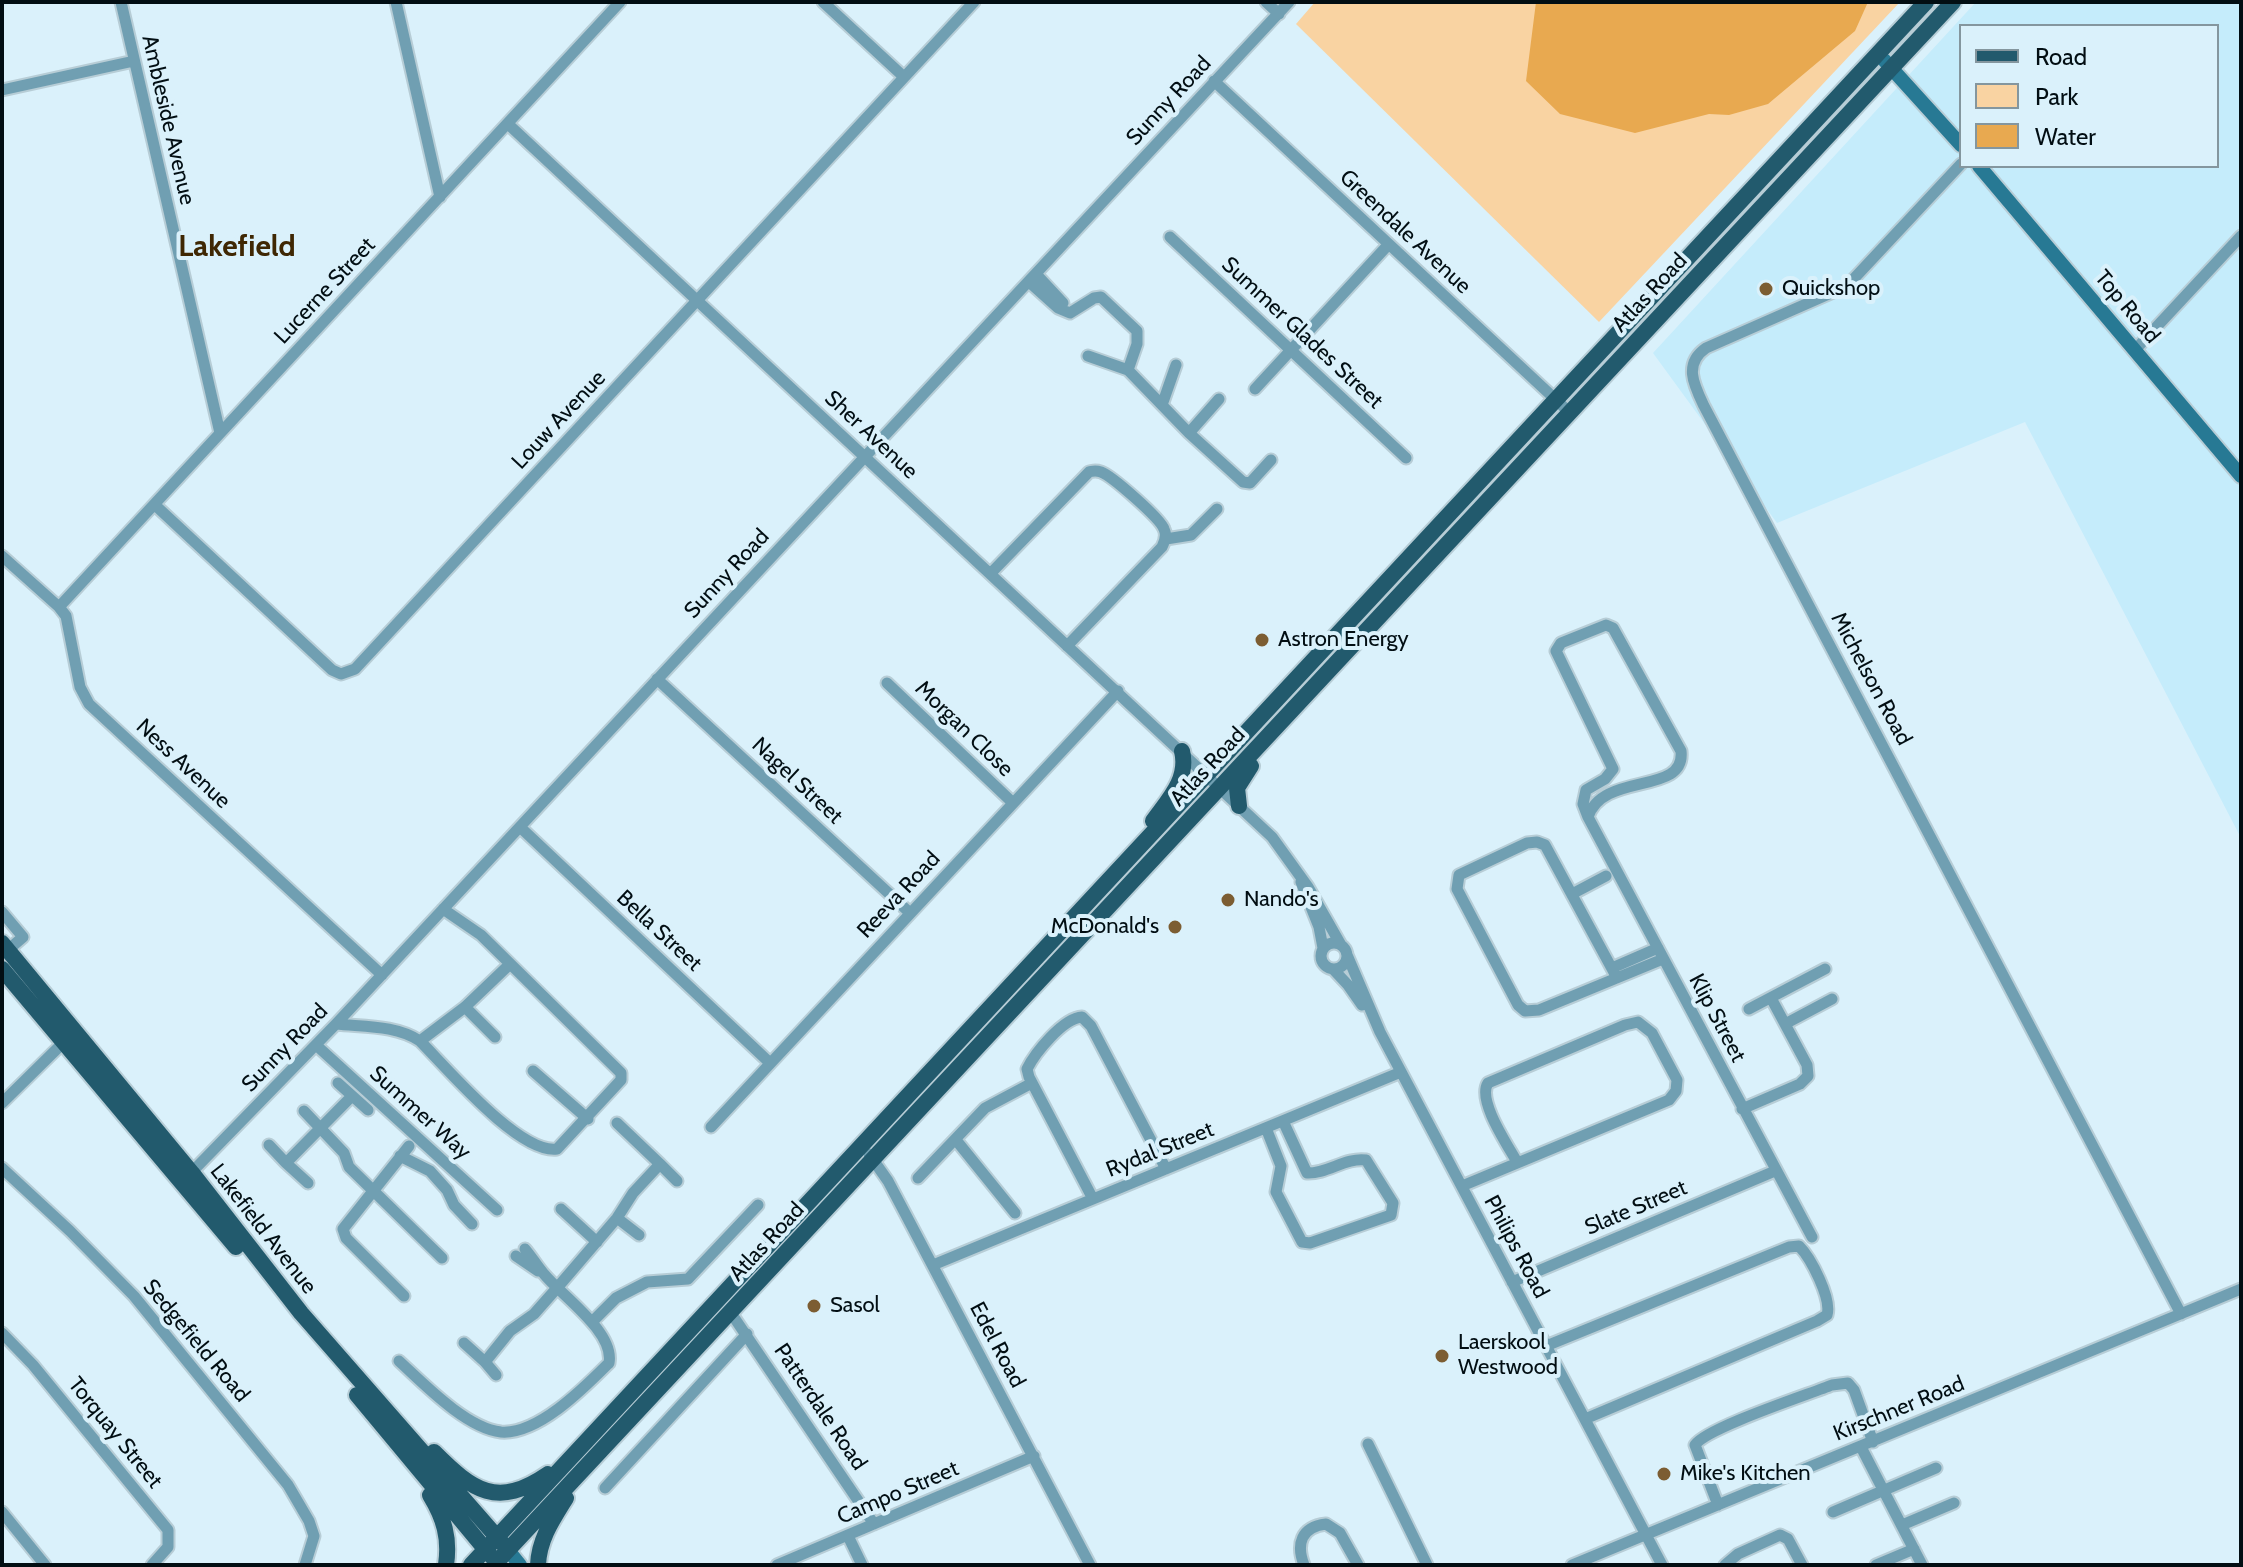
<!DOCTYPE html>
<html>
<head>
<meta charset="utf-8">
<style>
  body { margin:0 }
  #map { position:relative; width:2243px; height:1567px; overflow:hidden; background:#daf1fb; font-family:Cabin,sans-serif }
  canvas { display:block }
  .frame { position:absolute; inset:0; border:4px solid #020e13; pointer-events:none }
  .legend { position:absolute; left:1959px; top:24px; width:260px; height:144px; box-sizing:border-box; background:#daf1fb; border:2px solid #84969e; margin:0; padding:10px 14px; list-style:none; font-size:24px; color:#020e13 }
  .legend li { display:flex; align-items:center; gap:16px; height:40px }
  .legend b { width:40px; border:2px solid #84969e }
</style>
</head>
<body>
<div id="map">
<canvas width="2243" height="1567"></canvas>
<div class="frame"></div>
<ul class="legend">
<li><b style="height:10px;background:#225a6d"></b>Road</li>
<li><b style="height:22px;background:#f9d3a2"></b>Park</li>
<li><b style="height:22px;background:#e8a950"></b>Water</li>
</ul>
</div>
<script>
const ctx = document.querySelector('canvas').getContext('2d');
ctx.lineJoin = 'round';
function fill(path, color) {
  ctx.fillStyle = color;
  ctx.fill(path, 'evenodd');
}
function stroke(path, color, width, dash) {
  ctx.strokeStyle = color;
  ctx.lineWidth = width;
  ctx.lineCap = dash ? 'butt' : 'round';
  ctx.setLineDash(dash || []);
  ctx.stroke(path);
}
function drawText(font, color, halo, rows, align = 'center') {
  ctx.font = font + ' Cabin,sans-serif';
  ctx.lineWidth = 8;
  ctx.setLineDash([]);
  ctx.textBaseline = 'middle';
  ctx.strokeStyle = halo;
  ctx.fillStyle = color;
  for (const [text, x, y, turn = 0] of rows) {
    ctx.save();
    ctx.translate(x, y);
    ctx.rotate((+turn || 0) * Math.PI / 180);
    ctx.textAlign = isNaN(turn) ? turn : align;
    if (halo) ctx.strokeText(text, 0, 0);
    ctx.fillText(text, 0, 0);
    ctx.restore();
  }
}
fill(new Path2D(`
  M 1976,2 L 2241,2 L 2241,838 L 2025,422 L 1777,523 L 1653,353 ZM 1961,26 L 2217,26 L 2217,166 L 1961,166 Z`), '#c5ecfb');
fill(new Path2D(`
  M 1315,2 L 1900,2 L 1599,322 L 1296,24 Z`), '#f9d3a2');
fill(new Path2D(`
  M 1536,2 L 1868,2 L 1855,31 L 1768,104 L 1729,115 L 1709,114 L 1635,133 L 1560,114 L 1526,81 Z`), '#e8a950');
const street = new Path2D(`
  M 121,2 L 220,433
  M 396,2 L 440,197
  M 823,2 L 904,77
  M 1266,2 L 1279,14
  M 1214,81 L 1569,412
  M 2,90 L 134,61
  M 508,124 L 1272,837 L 1308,887 L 1341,945
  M 1961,164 L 1847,286 L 1706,348 C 1683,364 1694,385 1704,406 L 2181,1314
  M 1170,237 L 1406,458
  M 1036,274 L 1063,303
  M 1029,282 L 1058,308 L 1070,313
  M 1070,313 L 1094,298 L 1101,297 L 1137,331 L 1137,344 L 1128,370 L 1088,356
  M 2135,350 L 2241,236
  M 1128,370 L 1189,433 L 1243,482 L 1250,483 L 1271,460
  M 1255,389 L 1388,245
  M 1162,405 L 1176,365
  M 1189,433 L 1219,399
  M 155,505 L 332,670 L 341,674 L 355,669 L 974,2
  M 1166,539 L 1191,535 L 1217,509
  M 2,556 L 59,607 L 66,616 L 80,687 L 89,704 L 382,975
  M 991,573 L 1089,472 C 1094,471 1095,470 1101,472 C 1112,476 1160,518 1164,529 C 1167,535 1165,541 1162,547 L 1067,646
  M 59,607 L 620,2
  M 657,679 L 910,913
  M 887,683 L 1013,803
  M 1588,817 C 1603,771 1686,796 1681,751 L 1613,628 L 1606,625 L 1561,643 L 1556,651 L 1613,769 L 1605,779 L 1586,790 L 1583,804 L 1588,817 L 1812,1237
  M 520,827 L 770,1063
  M 1301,882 L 1319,927 L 1323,948
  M 1572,894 L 1606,876
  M 443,909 L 481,935 L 621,1073 L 621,1080 L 557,1149 C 519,1154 447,1068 420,1041 L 465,1007 L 510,964
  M 2,912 L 23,937 L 8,950
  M1321 956a13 13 0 1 1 26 0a13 13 0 1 1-26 0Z
  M 1347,955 L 1380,1032 L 1662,1565
  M 1612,968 L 1658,948
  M 1333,969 L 1348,985 L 1362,1005
  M 1617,978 L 1545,845 L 1537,842 L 1527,843 L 1459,875 L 1457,889 L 1518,1005 L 1525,1011 L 1539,1010 L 1663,959
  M 465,1007 L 495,1037
  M 1749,1009 L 1825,969
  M 336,1024 C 364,1027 396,1025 420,1041
  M 1785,1024 L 1832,999
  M 316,1045 L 497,1210
  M 533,1071 L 588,1119
  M 338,1083 L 368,1110
  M 2,1103 L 67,1039
  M 1742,1109 L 1800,1084 L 1808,1076 L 1807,1065 L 1771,998
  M 304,1111 L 344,1153 L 349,1167 L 442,1258
  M 711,1127 L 1118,691
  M 1266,1128 L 1281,1166 L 1276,1192 L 1302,1242 L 1310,1243 L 1391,1215 L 1393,1203 L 1366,1160 C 1346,1157 1327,1174 1307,1173 L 1283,1121
  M 956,1140 L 1015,1213
  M 269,1145 L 286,1163
  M 869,1154 L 888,1181 L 907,1217 L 1090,1565
  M 400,1156 L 430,1171 L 447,1190 L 454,1205 L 472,1224
  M 660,1164 L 677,1181
  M 2,1168 L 70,1231 L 134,1296 L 288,1485 L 309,1521 L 314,1536 L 305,1565
  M 187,1177 L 336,1024 L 1289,2
  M 918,1178 L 985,1108 L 1032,1083
  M 308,1183 L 286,1163 L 352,1096
  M 1462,1186 L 1669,1100 L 1676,1091 L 1677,1080 L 1652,1033 L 1638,1022 L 1625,1025 L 1488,1083 C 1477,1100 1507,1144 1517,1162
  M 1093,1199 L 1029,1077 L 1027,1069 C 1035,1053 1063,1018 1082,1017 L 1091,1026 L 1166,1169
  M 561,1209 L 597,1242
  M 617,1218 L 639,1235
  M 516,1256 L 538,1271
  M 933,1265 L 1401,1072
  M 1512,1282 L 1775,1171
  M 404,1296 L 346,1238 L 343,1229 L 409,1146
  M 731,1313 L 874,1524
  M 592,1322 L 616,1298 L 647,1282 L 688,1279 L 758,1205
  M 2,1333 L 33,1365 L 168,1530 L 168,1547 L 152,1565
  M 464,1343 L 485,1362 L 510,1331 L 534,1314 L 557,1288 L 617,1218 L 633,1193 L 660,1164 L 617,1123
  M 1546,1346 L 1789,1247 L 1799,1246 C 1811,1258 1832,1299 1827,1315 L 1817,1321 L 1585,1419
  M 399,1361 C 424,1384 466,1428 501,1432 C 538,1435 585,1387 609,1363 C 615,1332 561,1295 544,1274 C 537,1266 532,1257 525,1249
  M 485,1362 L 496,1375
  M 1368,1444 L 1427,1565
  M 1861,1447 L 1922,1565
  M 605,1488 L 747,1334
  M 1718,1505 L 1695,1445 C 1706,1428 1807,1395 1832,1385 L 1848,1383 L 1854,1390 L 1873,1442
  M 2,1512 L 45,1565
  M 1833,1512 L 1936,1468
  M 1902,1525 L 1954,1503
  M 848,1536 L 862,1565
  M 777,1565 L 1034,1456
  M 1304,1565 C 1296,1544 1301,1527 1326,1524 L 1340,1533 L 1358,1565
  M 1572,1565 L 2241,1289
  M 1725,1565 L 1738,1554 L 1780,1535 L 1788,1539 L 1802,1565
  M 1876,1565 L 1914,1549`);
const secondary = new Path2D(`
  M 1884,60 L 1961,145
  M 1979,166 L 2241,476
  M 508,1550 L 520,1565`);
const primary = new Path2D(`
  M 1239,806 L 1237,788 L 1251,766
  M 1153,821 C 1168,800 1189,779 1182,751
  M 2,943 L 192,1173 L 301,1313 L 503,1544
  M 2,969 L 236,1247
  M 357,1395 L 490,1555
  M 434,1452 C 473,1491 497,1509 548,1474
  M 430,1495 C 444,1518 450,1538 446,1565
  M 471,1565 L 1926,2
  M 494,1565 L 1953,2
  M 538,1565 C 539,1539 553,1519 566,1498`);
stroke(street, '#b7cdd6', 15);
stroke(secondary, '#b7cdd6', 18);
stroke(primary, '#b7cdd6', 20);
stroke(street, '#709fb2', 11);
stroke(secondary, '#277994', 14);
stroke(primary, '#225a6d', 16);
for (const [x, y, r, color] of [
  [1766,289,8,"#7c5d32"],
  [1262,640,8,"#7c5d32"],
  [1228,900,8,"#7c5d32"],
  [1175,927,8,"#7c5d32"],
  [814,1306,8,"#7c5d32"],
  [1442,1356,8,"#7c5d32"],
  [1664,1474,8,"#7c5d32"]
]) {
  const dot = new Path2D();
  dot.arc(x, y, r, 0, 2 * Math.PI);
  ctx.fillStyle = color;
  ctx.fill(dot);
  stroke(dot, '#daf1fb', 3);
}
drawText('22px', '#020e13', '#daf1fb', [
  ["Sunny Road",1169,101,-47],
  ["Ambleside Avenue",168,120,77],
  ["Greendale Avenue",1405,232,43],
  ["Lucerne Street",325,291,-47],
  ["Atlas Road",1650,293,-47],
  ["Top Road",2127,307,50],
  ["Summer Glades Street",1302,333,43],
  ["Louw Avenue",559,420,-47],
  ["Sher Avenue",871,435,43],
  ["Sunny Road",727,574,-47],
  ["Michelson Road",1871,679,62],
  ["Morgan Close",964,729,44],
  ["Ness Avenue",183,764,43],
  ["Atlas Road",1208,767,-47],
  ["Nagel Street",797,781,43],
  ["Reeva Road",899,895,-47],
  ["Bella Street",659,931,43],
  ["Klip Street",1717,1018,62],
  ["Sunny Road",285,1048,-46],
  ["Summer Way",420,1113,42],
  ["Rydal Street",1160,1150,-22],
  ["Slate Street",1636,1208,-23],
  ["Lakefield Avenue",263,1229,52],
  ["Atlas Road",767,1242,-47],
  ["Philips Road",1516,1247,62],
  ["Sedgefield Road",196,1341,50],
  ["Edel Road",997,1345,62],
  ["Patterdale Road",820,1407,56],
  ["Kirschner Road",1899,1409,-22],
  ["Torquay Street",115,1433,51],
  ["Campo Street",898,1493,-23]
]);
drawText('22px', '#020e13', '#daf1fb', [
  ["Quickshop",1782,289],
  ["Astron Energy",1278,640],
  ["Nando's",1244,900],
  ["McDonald's",1159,927,"right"],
  ["Sasol",830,1306],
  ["Laerskool",1458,1343],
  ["Westwood",1458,1368],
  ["Mike's Kitchen",1680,1474]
], 'left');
drawText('bold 30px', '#3f2703', '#daf1fb', [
  ["Lakefield",237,247]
]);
</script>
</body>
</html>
